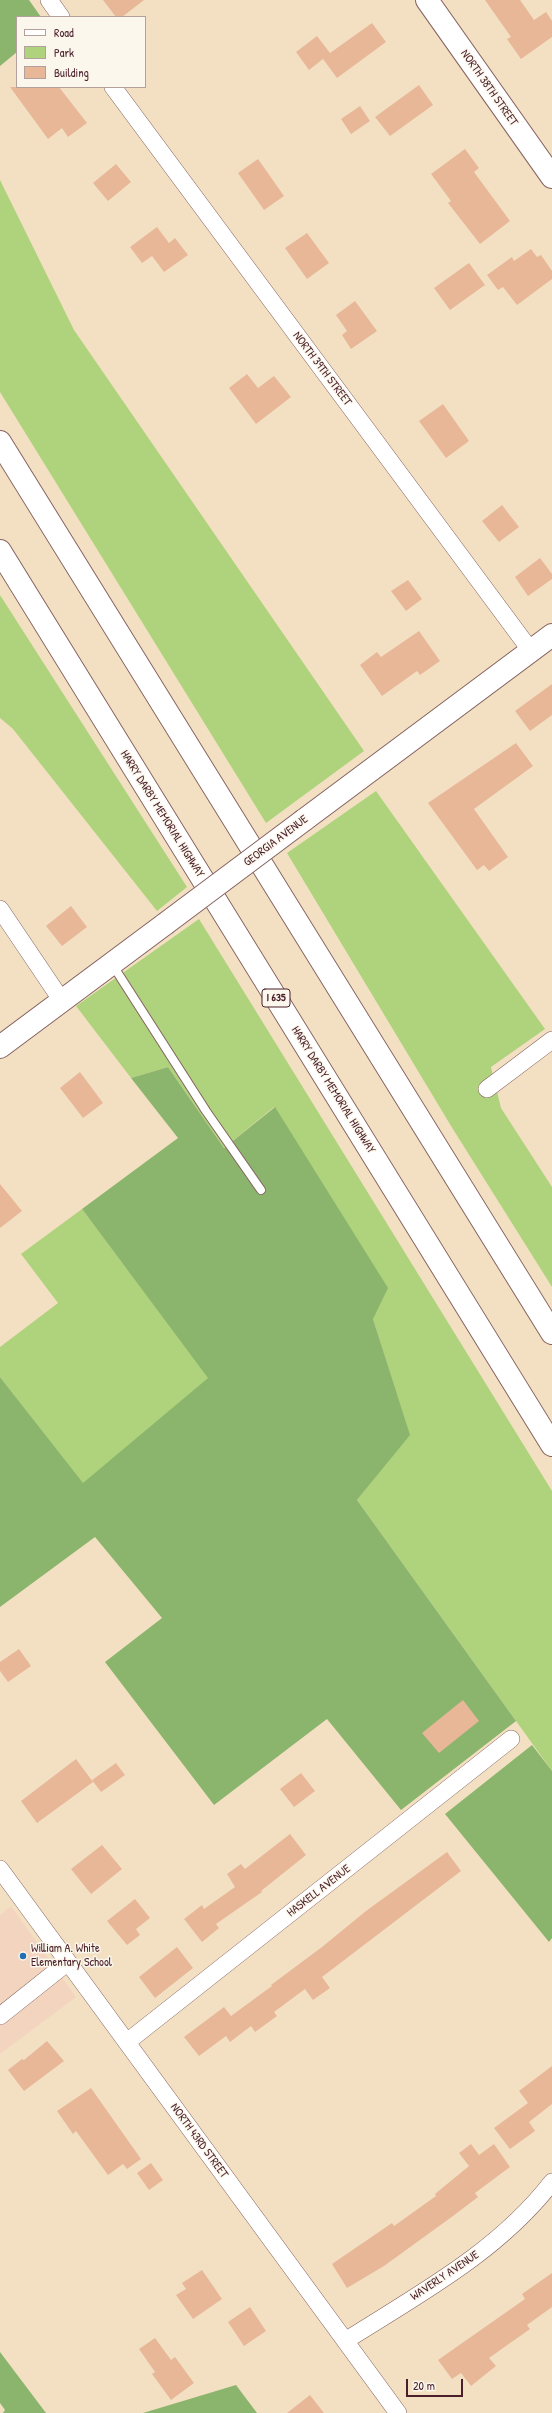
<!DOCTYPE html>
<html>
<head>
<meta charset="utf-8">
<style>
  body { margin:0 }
  #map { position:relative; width:552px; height:2413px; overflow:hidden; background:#f3e0c3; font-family:"Patrick Hand",sans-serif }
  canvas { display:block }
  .legend { position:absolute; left:16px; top:16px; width:130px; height:72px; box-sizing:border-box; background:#fbf7ec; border:1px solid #b4a19f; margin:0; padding:5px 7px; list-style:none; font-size:12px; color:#4a1f2b }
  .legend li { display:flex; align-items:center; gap:8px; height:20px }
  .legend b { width:20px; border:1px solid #b4a19f }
  .scale { position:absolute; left:406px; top:2379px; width:57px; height:18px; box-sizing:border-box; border:2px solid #4a1f2b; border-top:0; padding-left:5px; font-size:12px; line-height:14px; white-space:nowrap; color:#4a1f2b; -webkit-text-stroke:3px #fbf7ec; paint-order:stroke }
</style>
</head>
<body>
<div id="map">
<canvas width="552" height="2413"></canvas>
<ul class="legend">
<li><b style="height:5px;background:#fff"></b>Road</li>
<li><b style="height:11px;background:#afd37c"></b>Park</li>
<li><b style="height:11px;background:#e7b798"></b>Building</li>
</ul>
<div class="scale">20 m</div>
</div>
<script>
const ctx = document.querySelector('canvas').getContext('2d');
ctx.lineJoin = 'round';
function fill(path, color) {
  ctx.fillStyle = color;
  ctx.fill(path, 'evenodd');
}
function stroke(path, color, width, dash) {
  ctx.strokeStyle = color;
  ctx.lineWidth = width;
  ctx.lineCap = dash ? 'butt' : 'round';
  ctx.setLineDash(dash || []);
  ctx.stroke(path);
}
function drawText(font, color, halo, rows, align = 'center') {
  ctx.font = font + ' "Patrick Hand",sans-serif';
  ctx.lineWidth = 3;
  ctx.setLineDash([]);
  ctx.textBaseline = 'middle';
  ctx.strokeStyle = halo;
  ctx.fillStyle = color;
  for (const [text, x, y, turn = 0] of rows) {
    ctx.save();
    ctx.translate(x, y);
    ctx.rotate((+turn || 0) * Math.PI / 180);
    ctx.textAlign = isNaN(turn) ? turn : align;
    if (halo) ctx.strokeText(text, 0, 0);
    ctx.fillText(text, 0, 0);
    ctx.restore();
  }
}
fill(new Path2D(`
  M 11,1906 L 76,1997 L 0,2054 L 0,1915 Z`), '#f3d4bf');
fill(new Path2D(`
  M 0,180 L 74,330 L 364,751 L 266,823 L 0,392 Z
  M 0,595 L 187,887 L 157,911 L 13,729 L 0,718 Z
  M 376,791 L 545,1029 L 491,1067 L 501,1108 L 552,1187 L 552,1287 L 451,1126 L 287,853 Z
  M 199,919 L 552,1491 L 552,1771 L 357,1500 L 409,1435 L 373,1319 L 274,1107 L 224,1148 L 168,1067 L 131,1078 L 76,1006 Z
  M 82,1209 L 209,1378 L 83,1484 L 0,1377 L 0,1347 L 58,1303 L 21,1254 Z`), '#afd37c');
fill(new Path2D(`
  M 0,0 L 29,0 L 41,17 L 17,17 L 17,52 L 0,66 Z
  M 168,1067 L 224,1148 L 275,1107 L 388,1288 L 373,1319 L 410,1435 L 357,1500 L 516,1721 L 401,1810 L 327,1719 L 214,1805 L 105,1662 L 162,1618 L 95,1537 L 0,1607 L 0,1377 L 83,1483 L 208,1378 L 82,1209 L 178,1138 L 131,1078 Z
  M 532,1745 L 552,1771 L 552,1938 L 549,1942 L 445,1814 Z
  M 0,2352 L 46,2413 L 3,2413 L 5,2410 L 0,2403 Z
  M 236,2385 L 257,2413 L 143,2413 Z`), '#8bb56c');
fill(new Path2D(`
  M 103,0 L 144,0 L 122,17 L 116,17 Z
  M 485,0 L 520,0 L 534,20 L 546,12 L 552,21 L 552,37 L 521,59 L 507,39 L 511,37 Z
  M 372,23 L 386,42 L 337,78 L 323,59 L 309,70 L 296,52 L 317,36 L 330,53 Z
  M 419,85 L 433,105 L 390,136 L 375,117 Z
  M 10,87 L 59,87 L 87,123 L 68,137 L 62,128 L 48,139 Z
  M 360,106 L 370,121 L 351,134 L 341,119 Z
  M 465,149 L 479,168 L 474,172 L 510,221 L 480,244 L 448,203 L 451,201 L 431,174 Z
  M 258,159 L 284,196 L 264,210 L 238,173 Z
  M 116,164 L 131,182 L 108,201 L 93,183 Z
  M 157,227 L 169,243 L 175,238 L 188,255 L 164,272 L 152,256 L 142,263 L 130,247 Z
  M 307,233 L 329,263 L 307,279 L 285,248 Z
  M 531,249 L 537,257 L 541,255 L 552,271 L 552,279 L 517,305 L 503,287 L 498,290 L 487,275 L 512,257 L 514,261 Z
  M 469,263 L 485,285 L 450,310 L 434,288 Z
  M 355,301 L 377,331 L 351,349 L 342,335 L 347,331 L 336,315 Z
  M 247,374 L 258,388 L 274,376 L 291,397 L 256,424 L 229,388 Z
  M 443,404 L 469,441 L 446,458 L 419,421 Z
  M 502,505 L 519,527 L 499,542 L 482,521 Z
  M 540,558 L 552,574 L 552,579 L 528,596 L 515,577 Z
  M 408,580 L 422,599 L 406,611 L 391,591 Z
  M 419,631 L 440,661 L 420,675 L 417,671 L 382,696 L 360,665 L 377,652 L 381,657 Z
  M 552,684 L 552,715 L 530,731 L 515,711 Z
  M 516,743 L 533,766 L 474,809 L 508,857 L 489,871 L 484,865 L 477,870 L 428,803 Z
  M 71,906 L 87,927 L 62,946 L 46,926 Z
  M 80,1072 L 103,1103 L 83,1118 L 60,1088 Z
  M 0,1184 L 22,1211 L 0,1228 Z
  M 19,1649 L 31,1666 L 8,1682 L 0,1671 L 0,1662 Z
  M 463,1700 L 479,1721 L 439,1753 L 422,1733 Z
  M 76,1759 L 93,1782 L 37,1823 L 21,1801 Z
  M 116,1763 L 125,1775 L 101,1792 L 92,1780 Z
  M 301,1773 L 315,1791 L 294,1807 L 280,1789 Z
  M 290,1834 L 306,1855 L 261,1891 L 262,1892 L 216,1924 L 219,1928 L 202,1942 L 184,1919 L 202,1905 L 204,1909 L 235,1887 L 227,1874 L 241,1864 L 245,1869 Z
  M 102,1845 L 122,1869 L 91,1894 L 71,1869 Z
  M 447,1852 L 461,1871 L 322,1977 L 330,1988 L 313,2000 L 305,1989 L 274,2012 L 277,2016 L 255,2032 L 251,2026 L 230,2042 L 226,2036 L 199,2056 L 184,2037 L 224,2007 L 231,2016 L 272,1986 L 271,1985 L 322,1947 L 366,1911 Z
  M 135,1899 L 150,1918 L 136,1929 L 140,1935 L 127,1945 L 107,1921 Z
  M 177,1947 L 193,1968 L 155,1998 L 139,1977 Z
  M 47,2041 L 64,2061 L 24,2091 L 8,2070 L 22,2059 L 24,2060 Z
  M 552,2066 L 552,2104 L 529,2122 L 535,2131 L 510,2149 L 494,2128 L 528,2103 L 519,2091 Z
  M 91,2088 L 141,2159 L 127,2169 L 123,2164 L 108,2175 L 76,2131 L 73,2134 L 57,2111 Z
  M 471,2144 L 479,2155 L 494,2144 L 510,2167 L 475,2193 L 478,2197 L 453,2216 L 384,2266 L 347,2288 L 332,2264 L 392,2223 L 394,2226 L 436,2196 L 435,2194 L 469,2166 L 459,2153 Z
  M 151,2163 L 163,2180 L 149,2190 L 137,2173 Z
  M 202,2270 L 222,2299 L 193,2319 L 176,2295 L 186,2289 L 182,2283 Z
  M 552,2273 L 552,2307 L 527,2325 L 530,2329 L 489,2358 L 496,2366 L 471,2386 L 461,2373 L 452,2379 L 438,2360 L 525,2299 L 522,2294 Z
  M 250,2307 L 266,2331 L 244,2346 L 228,2322 Z
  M 155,2338 L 171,2360 L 175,2357 L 194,2383 L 171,2400 L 152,2374 L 155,2372 L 139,2349 Z
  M 310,2395 L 324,2413 L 287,2413 Z`), '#e7b798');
const lane = new Path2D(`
  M 112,964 L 206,1111 L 261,1190`);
const street = new Path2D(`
  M 49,0 L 61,17
  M 113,87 L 531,651
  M 0,909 L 62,1001
  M 487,1089 L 552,1040
  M 0,1869 L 398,2413
  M 0,2016 L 68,1962
  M 127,2042 L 511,1739
  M 345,2341 C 419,2294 498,2252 552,2182`);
const secondary = new Path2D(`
  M 427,0 L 552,177
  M 304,820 L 552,635
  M 0,1047 L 165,924`);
const highway = new Path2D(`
  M 0,442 L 552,1333
  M 0,551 L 552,1445`);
stroke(lane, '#856360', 10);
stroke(street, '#856360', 18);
stroke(secondary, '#856360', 24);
stroke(highway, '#856360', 24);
stroke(lane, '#fff', 8);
stroke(street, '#fff', 17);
stroke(secondary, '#fff', 22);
stroke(highway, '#fff', 22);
const secondaryBridge = new Path2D(`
  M 165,924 L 304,820`);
stroke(secondaryBridge, '#856360', 24, []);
stroke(secondaryBridge, '#fff', 22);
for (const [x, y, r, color] of [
  [23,1956,4,"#1f6fb2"]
]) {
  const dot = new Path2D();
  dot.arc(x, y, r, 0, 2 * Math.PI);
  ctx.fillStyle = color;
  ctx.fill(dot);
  stroke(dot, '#fbf7ec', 1.5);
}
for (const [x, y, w] of [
  [276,998,28]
]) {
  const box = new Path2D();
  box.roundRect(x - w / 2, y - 9, w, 18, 3);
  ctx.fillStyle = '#fbf7ec';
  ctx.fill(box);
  stroke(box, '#4a1f2b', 1);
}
drawText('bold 11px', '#4a1f2b', null, [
  ["I 635",276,998]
]);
drawText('12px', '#4a1f2b', '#fbf7ec', [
  ["NORTH 38TH STREET",489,88,55],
  ["NORTH 39TH STREET",322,369,53],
  ["HARRY DARBY MEMORIAL HIGHWAY",162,814,58],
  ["GEORGIA AVENUE",276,841,-37],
  ["HARRY DARBY MEMORIAL HIGHWAY",333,1090,58],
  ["HASKELL AVENUE",319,1891,-38],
  ["NORTH 43RD STREET",199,2141,54],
  ["WAVERLY AVENUE",445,2276,-34]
]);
drawText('12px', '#4a1f2b', '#fbf7ec', [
  ["William A. White",31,1949],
  ["Elementary School",31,1963]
], 'left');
</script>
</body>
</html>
